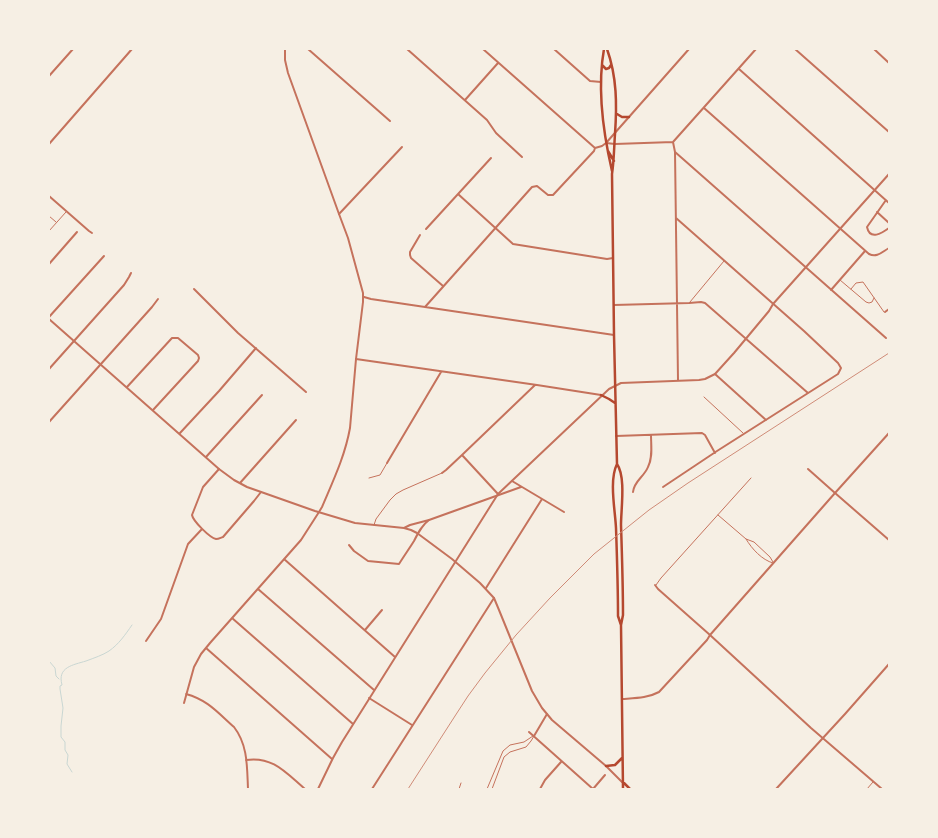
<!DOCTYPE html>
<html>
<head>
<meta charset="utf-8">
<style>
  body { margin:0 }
  #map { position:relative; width:938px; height:838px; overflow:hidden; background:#f6efe4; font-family:"Archivo Narrow",sans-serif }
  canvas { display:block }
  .frame { position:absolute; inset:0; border:50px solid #f6efe4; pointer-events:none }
</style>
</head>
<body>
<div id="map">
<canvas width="938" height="838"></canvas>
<div class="frame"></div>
</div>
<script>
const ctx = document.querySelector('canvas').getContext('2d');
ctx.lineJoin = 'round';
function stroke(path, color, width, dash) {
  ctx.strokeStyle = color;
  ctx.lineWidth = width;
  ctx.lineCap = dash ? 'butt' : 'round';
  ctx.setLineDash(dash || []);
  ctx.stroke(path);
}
stroke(new Path2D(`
  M 49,661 L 55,668 L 56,676 L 59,679
  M 72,772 L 67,764 L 68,755 L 65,750 L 65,742 L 61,737 L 61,726 L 63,708 L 60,689 L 60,686 L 62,685 C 57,667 73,665 86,661 C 94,658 103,655 109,651 C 119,644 125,635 132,625`), '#c9d6d2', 1);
stroke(new Path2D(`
  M 49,216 L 56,222
  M 49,231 L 66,212
  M 840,280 L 866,302 L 869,303 L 872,302 L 874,298
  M 851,289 L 856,283 L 863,282 L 884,312
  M 690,302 L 724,261
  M 704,397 L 743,433
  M 369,478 L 380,475 L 387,463
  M 718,515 L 746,539 L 754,542 L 770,557 L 773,562
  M 374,525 L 376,519 L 390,500 L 396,494 L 403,490 L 442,473
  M 746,539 C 752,549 762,560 773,563
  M 656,585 L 661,578 L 751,478
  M 459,789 L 461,783
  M 487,789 L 503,751 L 510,745 L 524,742 L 533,736
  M 492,789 L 504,757 L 510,752 L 526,747 L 531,741 L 534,736
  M 867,789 L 873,782`), '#c5725c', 1);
stroke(new Path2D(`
  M 308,49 L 390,121
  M 407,49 L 487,120 L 496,133 L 522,157
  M 483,49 L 595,148
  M 554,49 L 590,81 L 601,82
  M 795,49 L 889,132
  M 874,49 L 889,63
  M 739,69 L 889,203
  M 49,76 L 73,49
  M 465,100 L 498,63
  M 704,108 L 869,254 C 877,258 882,252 889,248
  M 673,142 L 675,152 L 678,380
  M 673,142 L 756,49
  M 675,152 L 683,159 L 886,338
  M 458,194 L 513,244 L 607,259 L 613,258
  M 49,196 L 89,231 L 92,233
  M 886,200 L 867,227 C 870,241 882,233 889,228
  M 877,212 L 889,223
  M 339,214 L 402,147
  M 426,229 L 491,158
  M 420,235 L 410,252 L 410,255 L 411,258 L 443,286
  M 49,264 L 77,232
  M 194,289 L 238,333 L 306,392
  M 831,290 L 865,251
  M 364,297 L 371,299 L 614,335
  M 614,305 L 689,303 L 701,302 L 705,303 L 808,393
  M 425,307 L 532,187 L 537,186 L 548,195 L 553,195 L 594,151 L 595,148 L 602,146 L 606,143 L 615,144 L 673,142
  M 885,312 L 889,309
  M 49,317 L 104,256
  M 356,359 L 537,385 L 601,395
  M 49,369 L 124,285 L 129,277 L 131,273
  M 715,374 L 766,420
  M 127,387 L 172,338 L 178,338 L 198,355 L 199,358 L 198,361 L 153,410
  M 49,422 L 152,307 L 158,299
  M 180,433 L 219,391 L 256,348
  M 616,436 L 702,433 L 705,435 L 715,453
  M 462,455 L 498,494
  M 206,457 L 262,395
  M 387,463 L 441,372
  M 219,469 L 203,487 L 192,515 C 193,521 210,538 216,539 C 219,539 220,538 223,537 L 254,501 L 261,492
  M 808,469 L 835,493 L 889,433
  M 442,473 L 446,470 L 462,455 L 535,385
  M 512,481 L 564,512
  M 240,483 L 296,420
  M 663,487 L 717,451 L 838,374 L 841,368 L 838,363 L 804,331 L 676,218
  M 633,492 C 634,481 644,477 648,467 C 653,458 651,445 651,435
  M 349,545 L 354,551 L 368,561 L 399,564 C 404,556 409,549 414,541 C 418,533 422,525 429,520 L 521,487
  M 284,559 L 395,657
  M 655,585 L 658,589 L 710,635
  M 486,588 L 542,499
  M 258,589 L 374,690
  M 232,618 L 353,724
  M 365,630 L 382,610
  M 146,641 L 161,619 L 188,544 L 202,529
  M 206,648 L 332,759
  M 186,694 C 208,700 218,713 234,727 C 248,745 247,767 248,789
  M 369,698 L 412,725
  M 184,703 L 194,667 L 201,654 L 210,643 L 301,540 L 319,512
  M 529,732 L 593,789
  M 534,736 L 547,714
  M 246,760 C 273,756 286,773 305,789
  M 372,789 L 494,598
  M 540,789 L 545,780 L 561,762
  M 593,789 L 605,775`), '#c5725c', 2);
stroke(new Path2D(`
  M 285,49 L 285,60 L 288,73 L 339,214 L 348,238 L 363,293 L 363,302 L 356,359 L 350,428 C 345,456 333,481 322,507 L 319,512
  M 606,143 L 644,100 L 689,49
  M 49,144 L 132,49
  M 49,319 L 219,469 L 234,480 L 247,487 L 315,511 L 355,523 L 404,528 L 411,530 L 417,533 L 452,559 L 480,583 L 494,598 L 499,610 L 532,691 L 542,708 L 552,720 L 606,766 L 622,782
  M 404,528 L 410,525 L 429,520
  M 710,635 L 811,728 L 882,789
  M 622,699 C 636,698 648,698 659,692 L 707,640 L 710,635 L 835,493 L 889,540
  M 318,789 L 333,758 L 342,742 L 498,494 L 609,389 L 621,383 L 699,380 L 705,379 L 715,374 L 734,353 L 769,311 L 773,304 L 889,174
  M 776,789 L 845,714 L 889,664`), '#c5725c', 2);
stroke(new Path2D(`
  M 604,49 C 597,88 603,132 612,171
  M 607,49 C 617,77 617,105 615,134 C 614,148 614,161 612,174 L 614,335 L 617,464 C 609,480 615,509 616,528 C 617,557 618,587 618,616 L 621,625
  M 602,65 L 606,69 L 609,68 L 611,65
  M 617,114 L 622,117 L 629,117
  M 608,151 L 614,161
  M 601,395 L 609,399 L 615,403
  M 617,464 C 626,477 621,509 621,525 C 622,555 623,585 623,615 L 621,625 L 623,789
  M 606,766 L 615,765 L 622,758
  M 624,783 L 630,789`), '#b5482f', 2.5);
stroke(new Path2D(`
  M 408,789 L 455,716 L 468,696 L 485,673 L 516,635 L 550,598 L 594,554 L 649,510 L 688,483 L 889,353`), '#cf8b77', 1);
</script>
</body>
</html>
